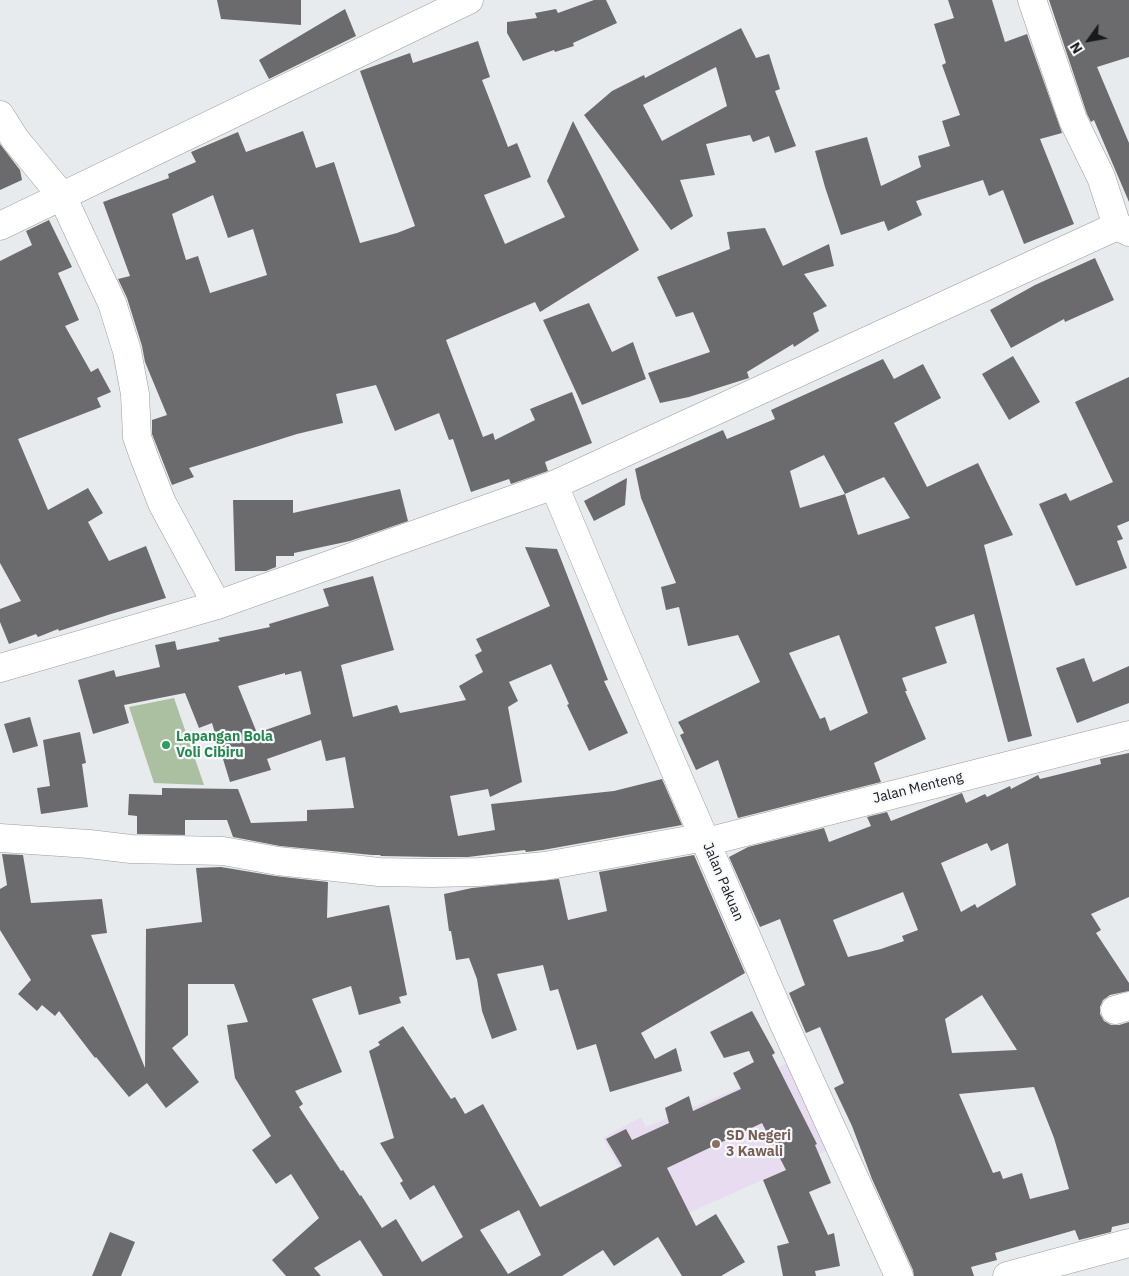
<!DOCTYPE html>
<html>
<head>
<meta charset="utf-8">
<style>
  body { margin:0 }
  #map { position:relative; width:1129px; height:1276px; overflow:hidden; background:#e8ebee; font-family:"IBM Plex Sans",sans-serif }
  canvas { display:block }
  .north { position:absolute; left:1064px; top:15px; width:50px; height:50px; -webkit-text-stroke:4px #f6f8fc; paint-order:stroke; rotate:238deg; font-size:14px; font-weight:700; line-height:20px; text-align:center; color:#18191a }
  .north::after { content:''; display:block; margin:auto; width:18px; height:22px; background:#18191a; clip-path:polygon(50% 0,100% 100%,50% 72%,0 100%) }
</style>
</head>
<body>
<div id="map">
<canvas width="1129" height="1276"></canvas>
<div class="north">N</div>
</div>
<script>
const ctx = document.querySelector('canvas').getContext('2d');
ctx.lineJoin = 'round';
function fill(path, color) {
  ctx.fillStyle = color;
  ctx.fill(path, 'evenodd');
}
function stroke(path, color, width, dash) {
  ctx.strokeStyle = color;
  ctx.lineWidth = width;
  ctx.lineCap = dash ? 'butt' : 'round';
  ctx.setLineDash(dash || []);
  ctx.stroke(path);
}
function drawText(font, color, halo, rows, align = 'center') {
  ctx.font = font + ' "IBM Plex Sans",sans-serif';
  ctx.lineWidth = 4.5;
  ctx.setLineDash([]);
  ctx.textBaseline = 'middle';
  ctx.strokeStyle = halo;
  ctx.fillStyle = color;
  for (const [text, x, y, turn = 0] of rows) {
    ctx.save();
    ctx.translate(x, y);
    ctx.rotate((+turn || 0) * Math.PI / 180);
    ctx.textAlign = isNaN(turn) ? turn : align;
    if (halo) ctx.strokeText(text, 0, 0);
    ctx.fillText(text, 0, 0);
    ctx.restore();
  }
}
fill(new Path2D(`
  M 789,1062 L 829,1150 L 653,1229 L 603,1138 L 641,1117 L 646,1127 L 743,1086 Z`), '#e7dcf0');
fill(new Path2D(`
  M 174,698 L 204,785 L 154,783 L 129,707 Z`), '#abc0a0');
fill(new Path2D(`
  M 217,0 L 301,0 L 301,25 L 221,19 Z
  M 594,0 L 606,0 L 617,23 L 573,43 L 574,46 L 555,52 L 554,50 L 523,61 L 507,33 L 507,22 L 537,18 L 535,13 L 556,9 L 558,13 Z
  M 948,0 L 992,0 L 1005,42 L 1027,34 L 1062,133 L 1040,139 L 1074,224 L 1024,244 L 1003,190 L 989,196 L 983,180 L 916,201 L 922,215 L 888,231 L 884,221 L 841,235 L 825,187 L 815,151 L 867,137 L 881,186 L 921,167 L 918,156 L 950,146 L 942,121 L 960,115 L 942,65 L 946,63 L 934,24 L 954,18 Z
  M 1049,0 L 1129,0 L 1129,57 L 1097,67 L 1129,143 L 1129,202 L 1094,120 L 1091,122 L 1087,114 Z
  M 345,9 L 356,36 L 269,79 L 259,60 Z
  M 741,28 L 756,58 L 769,54 L 780,89 L 775,91 L 796,146 L 775,153 L 769,136 L 753,142 L 750,135 L 706,144 L 715,175 L 680,180 L 693,216 L 671,230 L 584,115 L 612,91 L 644,75 L 645,78 ZM 716,67 L 727,106 L 662,141 L 643,105 Z
  M 478,41 L 490,77 L 482,80 L 508,147 L 517,143 L 531,177 L 484,195 L 505,244 L 565,217 L 547,181 L 573,121 L 639,250 L 540,312 L 535,302 L 446,340 L 483,437 L 493,433 L 495,440 L 535,420 L 530,409 L 572,392 L 592,443 L 545,462 L 548,471 L 511,484 L 509,479 L 471,492 L 453,439 L 449,440 L 439,413 L 395,431 L 376,385 L 336,394 L 343,423 L 297,434 L 189,468 L 194,477 L 172,485 L 152,434 L 152,420 L 167,415 L 145,362 L 142,346 L 127,298 L 118,279 L 130,276 L 103,202 L 169,178 L 168,174 L 196,162 L 191,152 L 238,132 L 246,152 L 303,131 L 316,168 L 334,162 L 360,243 L 397,233 L 415,226 L 360,71 L 410,53 L 413,63 ZM 213,195 L 228,238 L 253,229 L 267,275 L 210,293 L 198,256 L 186,260 L 172,214 Z
  M 0,144 L 20,170 L 22,180 L 0,190 Z
  M 49,220 L 72,267 L 58,273 L 79,320 L 65,326 L 91,372 L 98,368 L 111,392 L 97,398 L 101,407 L 18,439 L 48,510 L 88,488 L 103,513 L 88,522 L 109,561 L 146,546 L 166,598 L 111,614 L 59,631 L 58,629 L 38,637 L 36,634 L 9,644 L 0,622 L 0,609 L 21,601 L 0,563 L 0,261 L 32,245 L 26,231 Z
  M 765,228 L 783,266 L 829,244 L 834,266 L 804,274 L 827,306 L 813,313 L 819,331 L 794,347 L 793,344 L 747,372 L 749,378 L 689,397 L 660,403 L 648,373 L 710,352 L 693,312 L 676,317 L 657,277 L 730,249 L 727,232 Z
  M 1095,258 L 1114,300 L 1065,322 L 1064,319 L 1011,348 L 990,310 L 1035,285 Z
  M 589,303 L 612,352 L 633,342 L 646,379 L 582,405 L 543,320 Z
  M 1013,356 L 1040,402 L 1009,420 L 982,374 Z
  M 883,359 L 894,379 L 923,364 L 941,398 L 894,423 L 927,487 L 978,463 L 1013,535 L 984,545 L 1032,736 L 1008,742 L 974,614 L 935,627 L 947,663 L 902,678 L 907,691 L 905,691 L 926,739 L 874,763 L 881,782 L 738,818 L 718,760 L 696,770 L 680,735 L 684,733 L 678,722 L 760,682 L 738,635 L 688,646 L 679,607 L 666,610 L 661,587 L 676,583 L 641,498 L 635,469 L 723,430 L 727,439 L 775,419 L 771,410 ZM 824,455 L 845,494 L 800,508 L 790,471 ZM 884,477 L 910,518 L 858,535 L 845,494 ZM 839,635 L 868,713 L 830,731 L 825,717 L 820,719 L 789,653 Z
  M 1129,377 L 1129,521 L 1117,526 L 1123,539 L 1117,541 L 1127,568 L 1076,586 L 1039,504 L 1066,493 L 1070,501 L 1113,482 L 1075,402 Z
  M 627,478 L 625,505 L 594,521 L 584,501 Z
  M 400,489 L 408,521 L 350,541 L 294,553 L 294,556 L 276,556 L 276,567 L 266,571 L 235,571 L 233,500 L 293,500 L 293,513 Z
  M 525,547 L 557,549 L 608,680 L 604,681 L 628,733 L 589,751 L 567,705 L 569,704 L 551,664 L 509,682 L 518,701 L 508,707 L 522,782 L 490,797 L 488,789 L 450,796 L 458,836 L 495,830 L 491,804 L 614,791 L 662,779 L 682,825 L 543,850 L 526,852 L 525,850 L 468,857 L 432,857 L 381,856 L 380,855 L 372,855 L 280,846 L 233,837 L 227,820 L 185,820 L 185,835 L 137,834 L 137,816 L 128,815 L 129,794 L 162,795 L 162,788 L 238,789 L 251,823 L 307,821 L 307,810 L 354,808 L 345,757 L 326,761 L 321,740 L 267,759 L 271,770 L 230,782 L 212,723 L 199,728 L 185,693 L 124,705 L 129,723 L 93,734 L 78,680 L 114,670 L 116,677 L 160,667 L 155,645 L 175,641 L 177,650 L 220,641 L 218,638 L 270,627 L 269,624 L 329,606 L 323,589 L 373,576 L 394,650 L 341,665 L 353,717 L 397,705 L 400,713 L 466,700 L 459,686 L 483,672 L 475,655 L 482,651 L 476,639 L 550,606 ZM 301,671 L 311,714 L 257,733 L 238,686 L 285,673 L 285,675 Z
  M 1084,658 L 1093,682 L 1129,666 L 1129,703 L 1077,723 L 1056,668 Z
  M 30,717 L 38,746 L 13,753 L 4,724 Z
  M 80,732 L 86,763 L 82,764 L 88,807 L 41,814 L 37,788 L 50,786 L 43,740 Z
  M 1129,753 L 1129,897 L 1091,914 L 1101,930 L 1096,933 L 1129,983 L 1129,991 L 1110,995 L 1103,1000 L 1100,1007 L 1100,1014 L 1104,1021 L 1111,1025 L 1119,1025 L 1129,1022 L 1129,1223 L 1112,1227 L 1111,1232 L 1079,1240 L 1075,1230 L 995,1253 L 997,1260 L 971,1267 L 974,1276 L 914,1276 L 913,1270 L 872,1179 L 852,1126 L 834,1088 L 844,1083 L 820,1027 L 806,1033 L 789,993 L 805,985 L 780,919 L 760,927 L 729,857 L 748,847 L 824,828 L 829,842 L 871,826 L 867,817 L 887,812 L 891,821 L 962,793 L 966,803 L 985,794 L 987,797 L 1010,786 L 1011,789 L 1038,775 L 1040,779 L 1101,764 L 1100,759 ZM 987,843 L 991,851 L 1008,843 L 1016,885 L 977,908 L 975,904 L 961,912 L 941,863 ZM 903,892 L 918,930 L 902,936 L 904,941 L 881,949 L 848,957 L 833,920 ZM 982,995 L 1017,1050 L 952,1053 L 945,1019 ZM 1034,1087 L 1054,1138 L 1069,1189 L 1030,1199 L 1022,1173 L 1003,1179 L 1000,1171 L 993,1173 L 959,1094 Z
  M 2,854 L 23,855 L 31,903 L 102,899 L 107,933 L 91,935 L 145,1068 L 146,929 L 202,922 L 196,868 L 221,867 L 275,876 L 328,882 L 327,918 L 389,905 L 407,995 L 399,997 L 401,1003 L 359,1015 L 351,986 L 312,999 L 342,1072 L 295,1091 L 303,1104 L 299,1107 L 341,1171 L 343,1170 L 360,1196 L 361,1195 L 382,1228 L 396,1219 L 422,1262 L 463,1237 L 434,1185 L 410,1200 L 400,1183 L 403,1181 L 380,1143 L 394,1138 L 369,1051 L 380,1045 L 378,1042 L 403,1026 L 451,1099 L 455,1097 L 465,1114 L 483,1104 L 540,1207 L 622,1166 L 606,1139 L 626,1129 L 632,1140 L 669,1123 L 665,1108 L 689,1096 L 693,1111 L 741,1089 L 733,1073 L 754,1062 L 749,1051 L 724,1058 L 710,1032 L 752,1011 L 775,1053 L 772,1055 L 817,1144 L 815,1145 L 831,1183 L 809,1192 L 828,1235 L 834,1233 L 840,1266 L 815,1271 L 816,1276 L 783,1276 L 777,1246 L 789,1243 L 763,1180 L 786,1170 L 762,1123 L 667,1168 L 696,1226 L 716,1214 L 745,1262 L 721,1276 L 682,1276 L 658,1237 L 614,1266 L 603,1250 L 562,1276 L 383,1276 L 360,1240 L 314,1268 L 321,1276 L 286,1276 L 272,1260 L 319,1218 L 291,1174 L 276,1184 L 252,1150 L 271,1136 L 235,1078 L 227,1025 L 248,1022 L 234,984 L 188,984 L 188,1035 L 172,1048 L 199,1082 L 166,1108 L 147,1083 L 129,1097 L 96,1057 L 95,1058 L 59,1011 L 55,1016 L 42,1005 L 37,1011 L 18,994 L 31,980 L 0,930 L 0,889 L 7,885 ZM 519,1210 L 541,1255 L 508,1274 L 480,1230 Z
  M 694,855 L 745,973 L 641,1033 L 655,1059 L 676,1048 L 682,1071 L 610,1092 L 596,1044 L 577,1050 L 558,989 L 550,991 L 543,965 L 497,974 L 517,1030 L 492,1039 L 482,1011 L 477,979 L 469,958 L 456,960 L 451,931 L 449,931 L 444,894 L 472,888 L 559,879 L 568,920 L 607,911 L 599,872 Z
  M 110,1232 L 135,1242 L 121,1276 L 92,1276 Z`), '#6b6b6e');
const minor = new Path2D(`
  M 1032,0 L 1073,120 L 1101,177 L 1117,226
  M 0,115 L 15,139 L 62,196 L 112,303 L 127,351 L 135,394 L 137,437 L 144,457 L 162,503 L 217,605
  M 0,226 L 469,0
  M 554,485 L 616,633 L 784,1024 L 899,1276
  M 0,838 L 89,844 L 131,849 L 223,851 L 278,861 L 334,867 L 379,872 L 432,873 L 479,872 L 545,866 L 705,837
  M 706,842 L 1129,735
  M 1115,1010 L 1129,1006
  M 1007,1276 L 1129,1243`);
const major = new Path2D(`
  M 0,668 L 217,605 L 554,485 L 1117,226 L 1129,232`);
stroke(minor, '#9a9c9f', 29);
stroke(major, '#9a9c9f', 29);
stroke(minor, '#fff', 28);
stroke(major, '#fff', 28);
for (const [x, y, r, color] of [
  [166,745,5,"#2e9e5b"],
  [716,1144,5,"#8d6e63"]
]) {
  const dot = new Path2D();
  dot.arc(x, y, r, 0, 2 * Math.PI);
  ctx.fillStyle = color;
  ctx.fill(dot);
  stroke(dot, '#f6f8fc', 2);
}
drawText('bold 14px', '#27864d', '#f6f8fc', [
  ["Lapangan Bola",176,737],
  ["Voli Cibiru",176,753]
], 'left');
drawText('14px', '#18191a', '#f6f8fc', [
  ["Jalan Menteng",918,788,-14],
  ["Jalan Pakuan",723,882,67]
]);
drawText('bold 14px', '#785e54', '#f6f8fc', [
  ["SD Negeri",726,1136],
  ["3 Kawali",726,1152]
], 'left');
</script>
</body>
</html>
